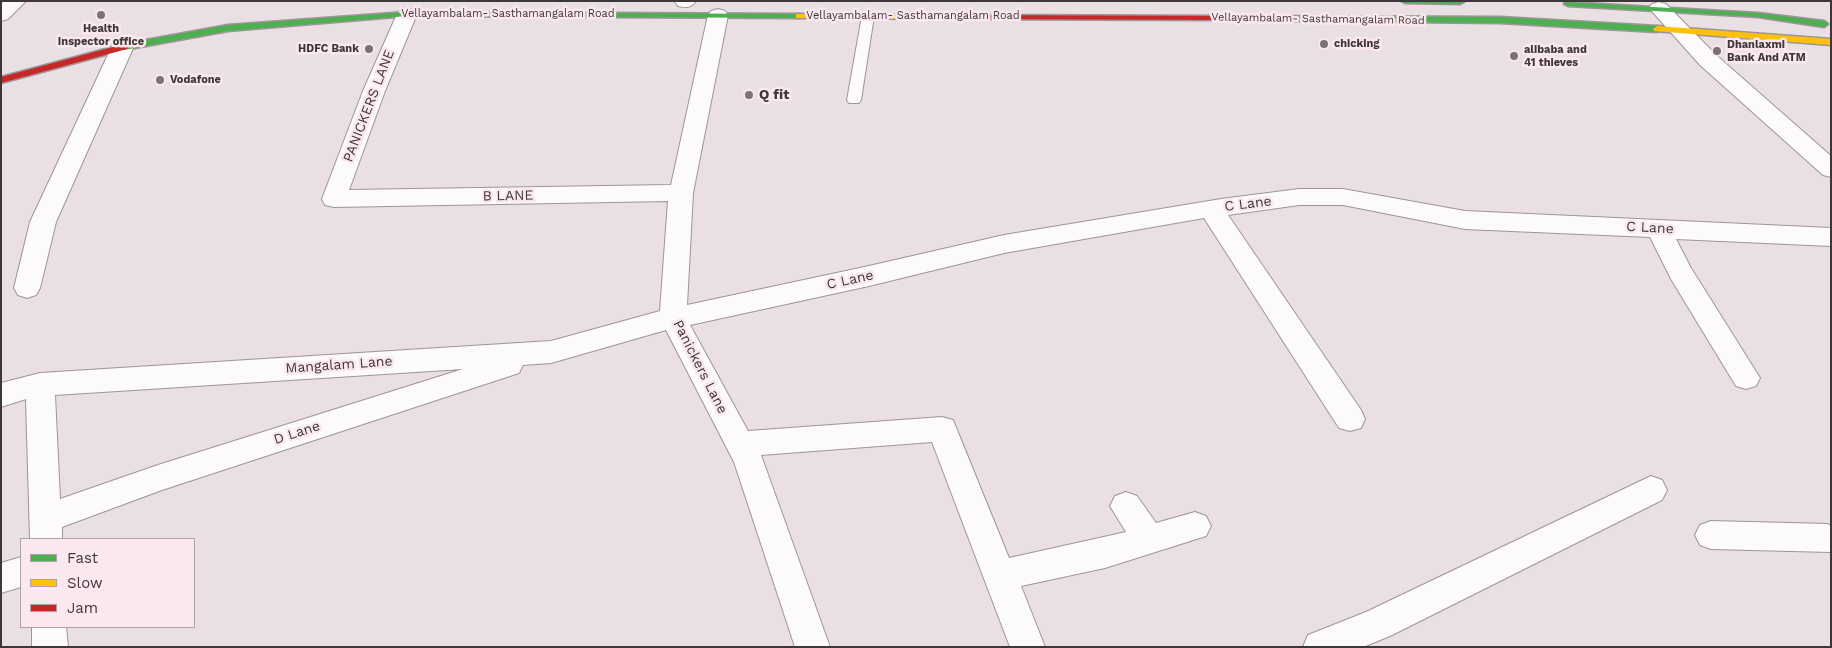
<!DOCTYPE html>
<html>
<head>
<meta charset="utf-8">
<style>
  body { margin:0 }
  #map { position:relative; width:1832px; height:648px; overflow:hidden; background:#eadfe3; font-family:"Work Sans",sans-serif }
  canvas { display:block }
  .frame { position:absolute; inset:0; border:2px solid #3e373a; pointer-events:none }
  .legend { position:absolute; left:20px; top:538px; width:175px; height:90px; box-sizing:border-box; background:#fbe8ef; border:1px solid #afa1a7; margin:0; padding:6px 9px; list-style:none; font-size:15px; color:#3e373a }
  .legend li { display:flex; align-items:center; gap:10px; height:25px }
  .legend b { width:25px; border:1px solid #afa1a7 }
</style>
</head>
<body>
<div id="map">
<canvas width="1832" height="648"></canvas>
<div class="frame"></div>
<ul class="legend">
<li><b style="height:6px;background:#4caf50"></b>Fast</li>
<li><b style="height:6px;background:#ffc107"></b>Slow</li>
<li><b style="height:6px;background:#c62828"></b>Jam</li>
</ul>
</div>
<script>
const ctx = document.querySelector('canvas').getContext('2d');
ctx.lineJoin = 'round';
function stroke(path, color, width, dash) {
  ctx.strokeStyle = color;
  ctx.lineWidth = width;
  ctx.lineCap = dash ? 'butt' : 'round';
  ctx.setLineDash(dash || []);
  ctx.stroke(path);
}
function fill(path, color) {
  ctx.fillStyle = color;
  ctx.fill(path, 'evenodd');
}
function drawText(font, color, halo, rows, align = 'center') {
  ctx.font = font + ' "Work Sans",sans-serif';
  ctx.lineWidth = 5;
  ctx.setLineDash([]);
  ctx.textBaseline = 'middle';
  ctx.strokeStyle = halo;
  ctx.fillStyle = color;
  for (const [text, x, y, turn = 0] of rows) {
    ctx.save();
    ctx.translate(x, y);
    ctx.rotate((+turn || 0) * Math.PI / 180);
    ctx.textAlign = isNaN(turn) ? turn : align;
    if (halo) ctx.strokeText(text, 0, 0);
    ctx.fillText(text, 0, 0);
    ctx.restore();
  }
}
const lane = new Path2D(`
  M 868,12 L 874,16 L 861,100 L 859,103 L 849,103 L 847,100 L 862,16 Z`);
const street = new Path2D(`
  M 4,1 L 26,1 L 8,19 L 1,21 L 1,4 Z
  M 696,1 C 691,8 686,8 678,6 L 675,2 Z
  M 1659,2 L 1666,4 L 1716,55 L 1831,156 L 1831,177 L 1823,175 L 1700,65 L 1649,8 L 1652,4 Z
  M 407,8 L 414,10 L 417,14 L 385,91 L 349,190 L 671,185 L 708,15 L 711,11 L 718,9 L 725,11 L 728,15 L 693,193 L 687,305 L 869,266 L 1004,235 L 1221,199 L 1299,189 L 1343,189 L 1465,211 L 1831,228 L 1831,246 L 1676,239 L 1691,268 L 1760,378 L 1756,386 L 1746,389 L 1736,386 L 1671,279 L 1650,237 L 1465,229 L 1343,205 L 1299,205 L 1228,215 L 1361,410 L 1365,419 L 1361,428 L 1350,431 L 1339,428 L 1204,218 L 1004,253 L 869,286 L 690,325 L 748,431 L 942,417 L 953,420 L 1009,558 L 1126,532 L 1110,506 L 1115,496 L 1126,492 L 1137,496 L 1156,523 L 1195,512 L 1206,516 L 1211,526 L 1206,536 L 1105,568 L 1021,586 L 1045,647 L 1010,647 L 932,442 L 761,455 L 830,647 L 795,647 L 734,462 L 666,330 L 551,363 L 523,365 L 519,373 L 162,490 L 62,527 L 62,539 L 30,539 L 26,399 L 1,407 L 1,383 L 40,373 L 551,341 L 660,311 L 668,201 L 334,207 L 325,205 L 322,199 L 363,91 L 397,14 L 400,10 ZM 463,369 L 158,465 L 60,499 L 55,395 Z
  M 123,40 L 130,42 L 134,46 L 56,222 L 40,288 L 36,295 L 27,298 L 18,295 L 14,288 L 30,222 L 112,46 L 116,42 Z
  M 1651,476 L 1662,480 L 1667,490 L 1662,500 L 1390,636 L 1363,647 L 1303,647 L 1308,635 L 1366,612 Z
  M 1711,521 L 1828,524 L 1831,526 L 1831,552 L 1711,549 L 1700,545 L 1695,535 L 1700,525 Z
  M 21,557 L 21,587 L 1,593 L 1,563 Z
  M 32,627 L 66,627 L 68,647 L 32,647 Z`);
const fast = new Path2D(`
  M 1401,1 L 1464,1 L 1464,2 L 1460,4 L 1405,3 Z
  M 1565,2 L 1758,13 L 1824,21 L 1828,24 L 1824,27 L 1758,17 L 1568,6 L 1564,4 Z
  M 407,12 L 799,14 L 803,16 L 799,18 L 407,16 L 228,31 L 124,50 L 120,47 L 124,44 L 228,25 Z
  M 1221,16 L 1500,17 L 1657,26 L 1661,29 L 1657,32 L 1500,23 L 1224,20 L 1220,18 Z`);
const slow = new Path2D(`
  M 796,14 L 962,15 L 966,17 L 962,19 L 799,18 L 796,18 Z
  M 1657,26 L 1831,39 L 1831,45 L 1654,31 L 1653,29 Z`);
const jam = new Path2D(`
  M 959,15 L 1224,16 L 1228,18 L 1224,20 L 962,19 L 958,17 Z
  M 124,44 L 128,47 L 127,49 L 1,83 L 1,77 Z`);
stroke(lane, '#9d9598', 2);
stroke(street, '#9d9598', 2);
stroke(fast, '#9d9598', 3);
stroke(slow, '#9d9598', 3);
stroke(jam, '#9d9598', 3);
fill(lane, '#fcfafb');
fill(street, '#fcfafb');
fill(fast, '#4caf50');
fill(slow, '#ffc107');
fill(jam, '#c62828');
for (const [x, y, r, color] of [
  [101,15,5,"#7a7275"],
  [1324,44,5,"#7a7275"],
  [369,49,5,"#7a7275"],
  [1717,51,5,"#7a7275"],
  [1514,56,5,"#7a7275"],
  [160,80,5,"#7a7275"],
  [749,95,5,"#7a7275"]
]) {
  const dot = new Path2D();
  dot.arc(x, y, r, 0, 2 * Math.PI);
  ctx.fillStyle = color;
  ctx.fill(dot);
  stroke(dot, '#fbe8ef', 2);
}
drawText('11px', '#3e373a', '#fbe8ef', [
  ["Vellayambalam- Sasthamangalam Road",508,14],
  ["Vellayambalam- Sasthamangalam Road",913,16],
  ["Vellayambalam- Sasthamangalam Road",1318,19,1]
]);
drawText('bold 11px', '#3e373a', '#fbe8ef', [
  ["Health",101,29,"center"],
  ["Inspector office",101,42,"center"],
  ["chicking",1334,44],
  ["Dhanlaxmi",1727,45],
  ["Bank And ATM",1727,58],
  ["HDFC Bank",359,49,"right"],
  ["alibaba and",1524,50],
  ["41 thieves",1524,63],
  ["Vodafone",170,80]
], 'left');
drawText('bold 14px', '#3e373a', '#fbe8ef', [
  ["Q fit",759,95]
], 'left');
drawText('14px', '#3e373a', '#fbe8ef', [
  ["PANICKERS LANE",369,106,-69],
  ["B LANE",508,196,-1],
  ["C Lane",1248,204,-7],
  ["C Lane",1650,228,3],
  ["C Lane",850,280,-12],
  ["Mangalam Lane",339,365,-4],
  ["Panickers Lane",700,367,63],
  ["D Lane",297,433,-18]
]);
</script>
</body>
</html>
